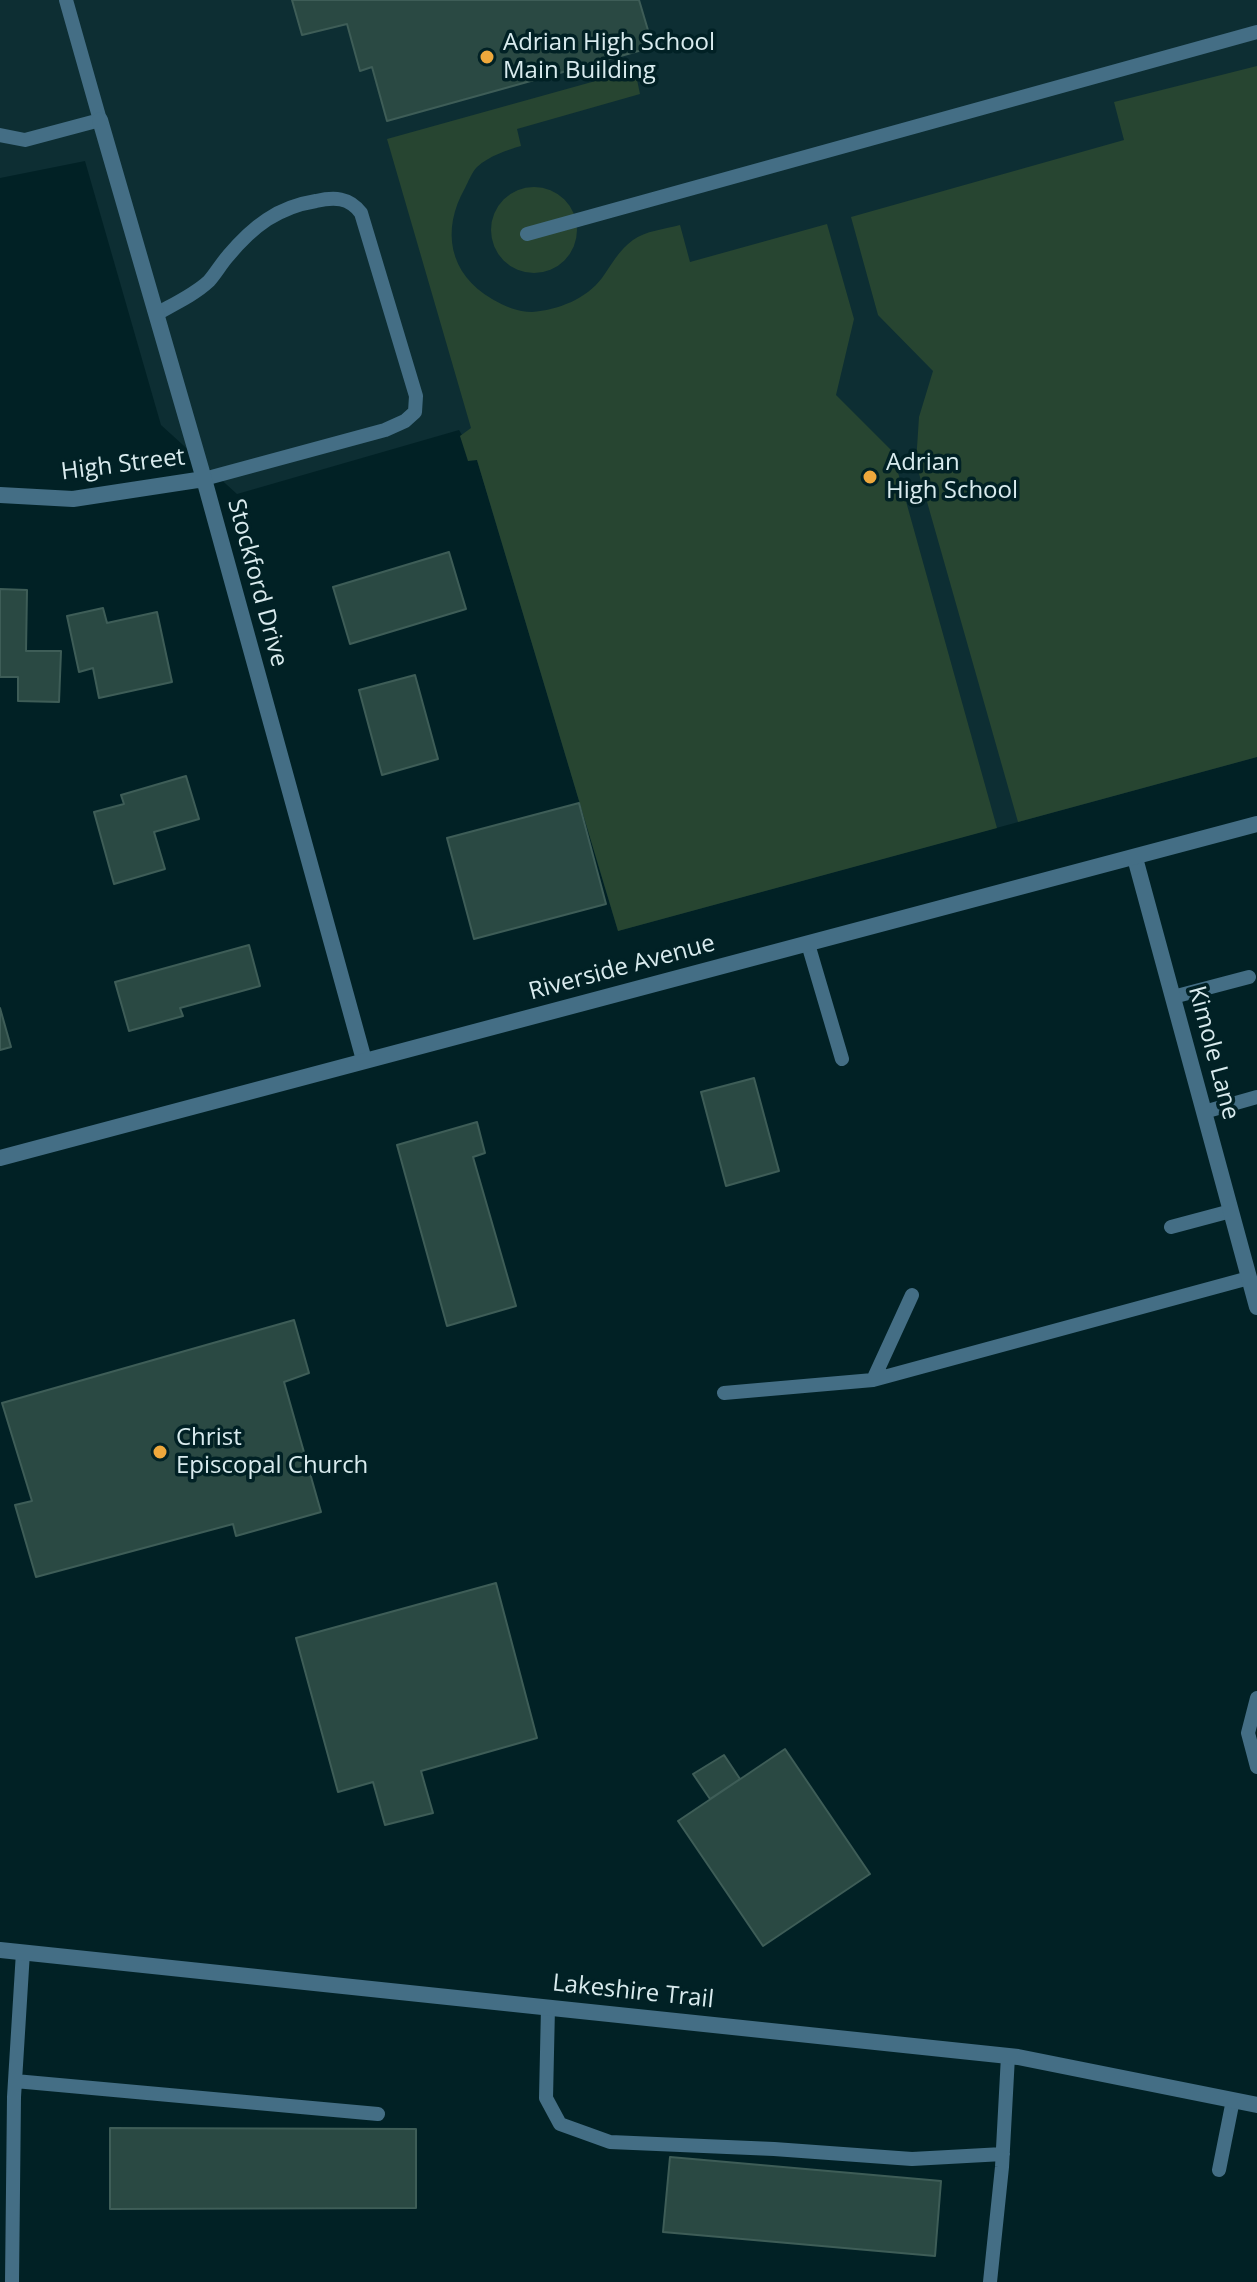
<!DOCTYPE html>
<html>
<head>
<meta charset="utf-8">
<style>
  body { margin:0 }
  canvas { display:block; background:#012125 }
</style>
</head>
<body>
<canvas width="1257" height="2282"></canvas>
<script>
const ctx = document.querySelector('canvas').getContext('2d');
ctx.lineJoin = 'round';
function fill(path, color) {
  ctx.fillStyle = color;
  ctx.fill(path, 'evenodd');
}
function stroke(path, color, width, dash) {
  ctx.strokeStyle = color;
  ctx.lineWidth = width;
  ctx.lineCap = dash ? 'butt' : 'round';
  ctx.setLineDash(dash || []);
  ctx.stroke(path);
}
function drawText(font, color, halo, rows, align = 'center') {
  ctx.font = font + ' "Open Sans",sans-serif';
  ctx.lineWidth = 7;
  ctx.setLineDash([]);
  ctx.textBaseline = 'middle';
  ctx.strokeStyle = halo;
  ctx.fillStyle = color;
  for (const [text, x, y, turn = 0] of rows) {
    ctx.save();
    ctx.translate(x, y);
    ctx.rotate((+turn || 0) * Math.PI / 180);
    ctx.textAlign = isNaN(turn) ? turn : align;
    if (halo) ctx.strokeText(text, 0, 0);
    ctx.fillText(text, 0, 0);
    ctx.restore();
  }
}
fill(new Path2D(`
  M 0,0 L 1257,0 L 1257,757 L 618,931 L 477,460 L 459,430 L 237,494 L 161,425 L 85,161 L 0,178 Z`), '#0d2e33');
fill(new Path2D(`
  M 1257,66 L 1257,757 L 1018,822 L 916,463 L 919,417 L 933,371 L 878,315 L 851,217 L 1124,140 L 1114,102 Z
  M 635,70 L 640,94 L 517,129 L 521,146 C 507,150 489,156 477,167 C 472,172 468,182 465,188 C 441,230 449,274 492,299 C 504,306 518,312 532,312 C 558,310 586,299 602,278 C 612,264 619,250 633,240 C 645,231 665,229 680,225 L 690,262 L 827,224 L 854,319 L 836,395 L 892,451 L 997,828 L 618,931 L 477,460 L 468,461 L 460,436 L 471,428 L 387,139 Z
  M491 230a43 43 0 1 1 86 0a43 43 0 1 1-86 0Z`), '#274531');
const building = new Path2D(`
  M 292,0 L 639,0 L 653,47 L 387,121 L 372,67 L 360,71 L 347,24 L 302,35 Z
  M 449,552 L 466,609 L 350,644 L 333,587 Z
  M 0,589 L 27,590 L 26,651 L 61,651 L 59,702 L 18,701 L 18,677 L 0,677 Z
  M 103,608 L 107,623 L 157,612 L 172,682 L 99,698 L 93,668 L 79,672 L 67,616 Z
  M 415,675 L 438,759 L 382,775 L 359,690 Z
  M 186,776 L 199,819 L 154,832 L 165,869 L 114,884 L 94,812 L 124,804 L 121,795 Z
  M 579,803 L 606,904 L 474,939 L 447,838 Z
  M 249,945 L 260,986 L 180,1008 L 183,1016 L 129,1031 L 115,982 Z
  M 0,1008 L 11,1047 L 0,1050 Z
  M 754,1078 L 779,1171 L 726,1186 L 701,1092 Z
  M 477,1122 L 485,1153 L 473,1157 L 516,1306 L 447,1326 L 397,1145 Z
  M 294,1320 L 309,1373 L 284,1382 L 321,1512 L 236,1536 L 233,1524 L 36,1577 L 15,1505 L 32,1501 L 2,1403 Z
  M 496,1583 L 537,1738 L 421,1771 L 433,1813 L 385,1825 L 373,1782 L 338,1792 L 296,1638 Z
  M 785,1749 L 870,1874 L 763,1946 L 678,1821 Z
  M 724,1755 L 740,1779 L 710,1799 L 693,1774 Z
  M 110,2128 L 416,2129 L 416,2208 L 110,2209 Z
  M 670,2157 L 941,2181 L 935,2256 L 663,2232 Z`);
fill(building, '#2a4943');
stroke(building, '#3e5d57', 2);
stroke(new Path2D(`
  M 0,135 L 25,140 L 100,120 L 66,0
  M 527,234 L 1257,32
  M 156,314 C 174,304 194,295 209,281 C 216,273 221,264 228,256 C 253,226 278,207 316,201 C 334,197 349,197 361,213 L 416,396 L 415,412 L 405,421 L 385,430 L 204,479
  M 808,944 L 842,1059
  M 1173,997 L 1249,977
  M 1204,1112 L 1257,1097
  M 1171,1227 L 1231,1211
  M 873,1380 L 912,1295
  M 724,1393 L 873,1380 L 1249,1278
  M 1257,1698 L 1248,1733 L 1257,1767
  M 548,2007 L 546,2098 L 560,2124 L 610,2142 L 774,2149 L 912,2159 L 1003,2154
  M 15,2081 L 378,2114
  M 1219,2170 L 1233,2100
  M 12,2282 L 14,2097 L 23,1952
  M 990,2282 L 1002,2167 L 1008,2056`), '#446e85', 14);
stroke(new Path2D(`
  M 100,120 L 204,479 L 364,1060
  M 0,495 L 73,499 L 204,479
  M 1135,858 L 1257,1307
  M 0,1950 L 1018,2057 L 1257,2105`), '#446e85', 16);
stroke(new Path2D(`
  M 0,1158 L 1257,824`), '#446e85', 16);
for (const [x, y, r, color] of [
  [487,57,8,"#eea83c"],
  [870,477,8,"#eea83c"],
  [160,1452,8,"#eea83c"]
]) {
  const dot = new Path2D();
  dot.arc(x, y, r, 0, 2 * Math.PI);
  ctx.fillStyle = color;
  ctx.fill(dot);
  stroke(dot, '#012125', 3);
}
drawText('24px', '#d9ebee', '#012125', [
  ["Adrian High School",503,43],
  ["Main Building",503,71],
  ["Adrian",886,463],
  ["High School",886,491],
  ["Christ",176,1438],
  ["Episcopal Church",176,1466]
], 'left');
drawText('24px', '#d9ebee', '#012125', [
  ["High Street",123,465,-7],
  ["Stockford Drive",257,583,75],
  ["Riverside Avenue",622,968,-15],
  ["Kimole Lane",1213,1053,75],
  ["Lakeshire Trail",633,1992,6]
]);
</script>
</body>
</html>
